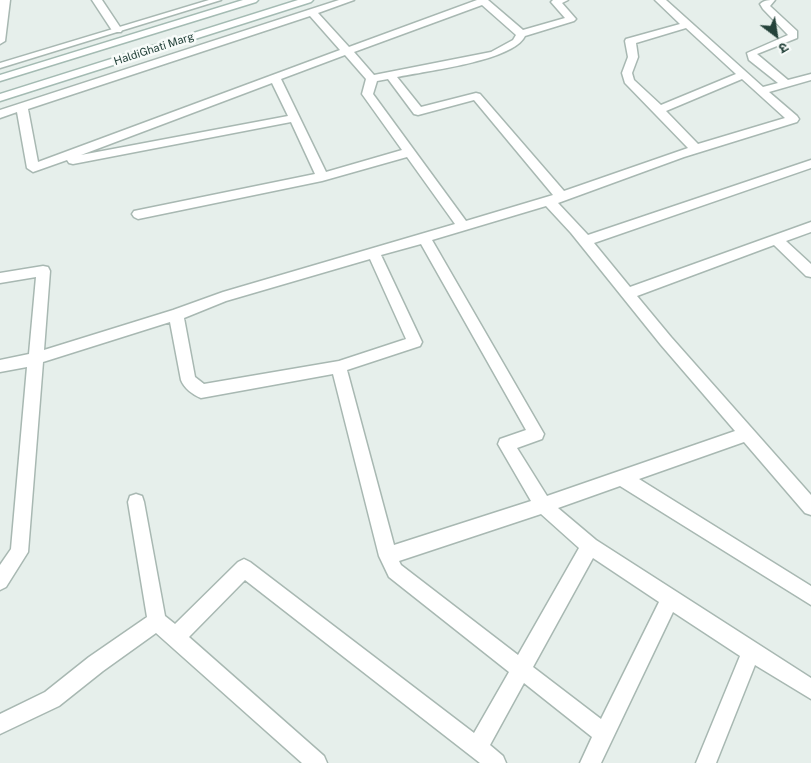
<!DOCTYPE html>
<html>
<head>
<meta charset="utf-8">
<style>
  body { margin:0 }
  #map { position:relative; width:811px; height:763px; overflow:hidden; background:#e6efeb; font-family:"Public Sans","Noto Sans Devanagari",sans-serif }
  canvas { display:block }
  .north { position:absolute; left:751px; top:10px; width:50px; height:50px; -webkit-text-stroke:4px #f7fbf9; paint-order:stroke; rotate:149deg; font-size:14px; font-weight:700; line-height:20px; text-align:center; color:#24423a }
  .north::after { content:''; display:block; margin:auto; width:18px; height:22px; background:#24423a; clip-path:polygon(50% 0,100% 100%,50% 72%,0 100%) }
</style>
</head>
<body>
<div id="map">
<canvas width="811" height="763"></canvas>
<div class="north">उ</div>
</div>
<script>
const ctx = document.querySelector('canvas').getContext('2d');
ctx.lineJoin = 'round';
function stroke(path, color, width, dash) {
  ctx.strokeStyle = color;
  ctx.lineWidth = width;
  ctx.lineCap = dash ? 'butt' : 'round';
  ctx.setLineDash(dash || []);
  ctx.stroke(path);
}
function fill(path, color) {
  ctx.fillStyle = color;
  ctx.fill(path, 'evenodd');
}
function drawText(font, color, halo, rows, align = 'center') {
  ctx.font = font + ' "Public Sans",sans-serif';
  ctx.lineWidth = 5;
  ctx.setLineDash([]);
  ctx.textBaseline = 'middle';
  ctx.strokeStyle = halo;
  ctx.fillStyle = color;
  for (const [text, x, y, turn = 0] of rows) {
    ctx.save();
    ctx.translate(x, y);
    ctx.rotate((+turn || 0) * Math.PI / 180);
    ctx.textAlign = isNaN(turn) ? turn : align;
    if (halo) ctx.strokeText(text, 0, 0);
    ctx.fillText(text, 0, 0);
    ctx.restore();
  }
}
const lane = new Path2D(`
  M 209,0 L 221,0 L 0,68 L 0,63 Z`);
const street = new Path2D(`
  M 0,0 L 10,0 L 5,41 L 0,44 Z
  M 92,0 L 102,0 L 122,30 L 121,32 L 113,32 Z
  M 339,0 L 354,0 L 318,13 L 349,47 L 477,0 L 488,0 L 523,30 L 565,18 L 551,2 L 553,0 L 568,0 L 562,3 L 576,19 L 574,21 L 525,36 C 513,61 426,71 397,77 L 421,107 L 476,93 L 480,94 L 564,191 L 688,148 L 625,83 L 622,73 L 628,57 L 625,41 L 626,39 L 680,24 L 655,0 L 666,0 L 763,87 L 778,83 L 749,60 L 747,53 L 788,35 L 763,9 L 760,4 C 764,0 769,0 775,0 L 770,6 L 797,31 L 797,38 L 757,54 L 788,80 L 811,74 L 811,80 L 769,92 L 797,116 L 799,119 L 797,122 L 684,157 L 558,203 L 588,235 L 811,160 L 811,168 L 594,243 L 630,287 L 811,222 L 811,232 L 786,241 L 811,264 L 811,277 L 806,276 L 774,245 L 637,296 L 671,337 L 811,495 L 811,515 L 805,513 L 744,442 L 639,479 L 811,586 L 811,605 L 620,486 L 558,508 L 596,540 L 811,678 L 811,699 L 755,665 L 716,763 L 696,763 L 740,656 L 673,612 L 601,763 L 580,763 L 592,737 L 524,683 L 490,745 L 503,756 L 506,763 L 480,763 L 245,580 L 189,637 L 324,756 L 327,763 L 302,763 L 156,633 L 103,671 L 59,706 L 0,734 L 0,714 L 45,692 L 89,657 L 147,617 L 128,502 L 130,496 L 136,494 L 142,496 L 144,502 L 165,616 L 175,624 L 238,562 L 244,559 L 250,562 L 474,733 L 509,672 L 389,577 L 379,556 L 333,374 L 201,398 C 193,395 184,388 181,380 L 170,322 L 43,362 L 28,552 L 6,587 L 0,590 L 0,565 L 11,549 L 27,367 L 0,372 L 0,360 L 29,354 L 36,277 L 0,283 L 0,273 L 43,266 L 48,267 L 50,271 L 44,350 L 173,310 L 223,292 L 455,224 L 407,157 L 322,181 L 138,219 L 134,217 L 132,214 L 134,211 L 315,174 L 291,122 L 73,164 L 69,163 L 67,160 L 33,172 L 27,168 L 17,112 L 0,118 L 0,110 ZM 482,5 L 516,35 L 513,40 L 491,52 L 374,75 L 354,52 ZM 310,16 L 340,50 L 38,162 L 28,109 ZM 686,28 L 736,74 L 661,105 L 634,80 L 632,73 L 638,57 L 636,43 ZM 345,55 L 366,79 L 362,94 L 402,150 L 326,172 L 281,79 ZM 388,79 L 414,114 L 418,115 L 474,100 L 553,195 L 466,221 L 373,94 L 377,81 ZM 742,79 L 785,118 L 698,144 L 666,111 ZM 272,83 L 288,116 L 81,155 ZM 546,206 L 571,233 L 661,345 L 735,431 L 547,496 L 517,448 L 542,439 L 544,434 L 432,240 ZM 421,244 L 526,430 L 500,439 L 498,444 L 531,501 L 394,545 L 347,370 L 420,346 L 422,342 L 381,255 ZM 370,259 L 406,339 L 339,361 L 204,384 L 195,377 L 184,318 L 226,301 ZM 541,514 L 579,548 L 518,655 L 401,565 L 399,561 ZM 593,558 L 659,602 L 601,719 L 533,667 Z`);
const secondary = new Path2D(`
  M 243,0 L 258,0 L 256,2 L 0,81 L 0,75 Z
  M 298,0 L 313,0 L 311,2 L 0,101 L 0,94 Z`);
stroke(lane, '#a8b8b2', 3);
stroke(street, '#a8b8b2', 3);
stroke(secondary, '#a4bbb3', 3);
fill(lane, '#fff');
fill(street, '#fff');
fill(secondary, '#fff');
drawText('11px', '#24423a', '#f7fbf9', [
  ["HaldiGhati Marg",154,49,-18]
]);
</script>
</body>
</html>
